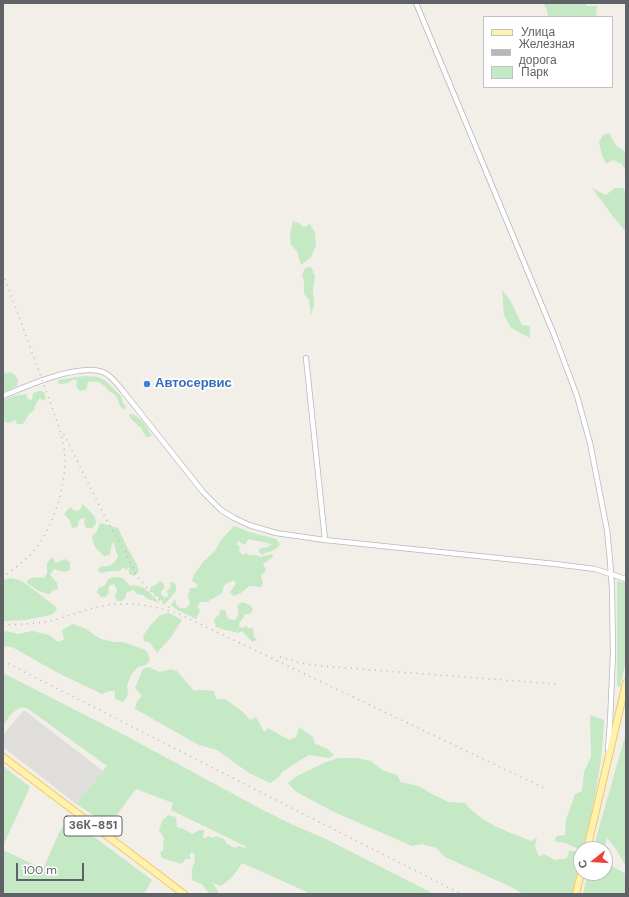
<!DOCTYPE html>
<html>
<head>
<meta charset="utf-8">
<style>
  body { margin:0 }
  #map { position:relative; width:629px; height:897px; overflow:hidden; background:#f1efe8; font-family:"DM Sans",sans-serif }
  canvas { display:block }
  .frame { position:absolute; inset:0; border:4px solid #5f6368; pointer-events:none }
  .legend { position:absolute; left:483px; top:16px; width:130px; height:72px; box-sizing:border-box; background:#fff; border:1px solid #bfc1c3; margin:0; padding:5px 7px; list-style:none; font-size:12px; color:#5f6368 }
  .legend li { display:flex; align-items:center; gap:8px; height:20px }
  .legend b { width:20px; border:1px solid #bfc1c3 }
  .north { position:absolute; left:573px; top:841px; width:40px; height:40px; box-sizing:border-box; background:#fff; border:1px solid #bfc1c3; border-radius:50%; rotate:253deg; font-size:11px; font-weight:700; line-height:16px; text-align:center; color:#5f6368 }
  .north::after { content:''; display:block; margin:auto; width:14px; height:18px; background:#ea4335; clip-path:polygon(50% 0,100% 100%,50% 72%,0 100%) }
  .scale { position:absolute; left:16px; top:863px; width:68px; height:18px; box-sizing:border-box; border:2px solid #5f6368; border-top:0; padding-left:5px; font-size:12px; line-height:14px; white-space:nowrap; color:#5f6368; -webkit-text-stroke:3px #fff; paint-order:stroke }
</style>
</head>
<body>
<div id="map">
<canvas width="629" height="897"></canvas>
<div class="frame"></div>
<ul class="legend">
<li><b style="height:5px;background:#fff2af"></b>Улица</li>
<li><b style="height:5px;background:#b6b7b8"></b>Железная дорога</li>
<li><b style="height:11px;background:#c5e8c5"></b>Парк</li>
</ul>
<div class="north">С</div>
<div class="scale">100 m</div>
</div>
<script>
const ctx = document.querySelector('canvas').getContext('2d');
ctx.lineJoin = 'round';
function fill(path, color) {
  ctx.fillStyle = color;
  ctx.fill(path, 'evenodd');
}
function stroke(path, color, width, dash) {
  ctx.strokeStyle = color;
  ctx.lineWidth = width;
  ctx.lineCap = dash ? 'butt' : 'round';
  ctx.setLineDash(dash || []);
  ctx.stroke(path);
}
function drawText(font, color, halo, rows, align = 'center') {
  ctx.font = font + ' "DM Sans",sans-serif';
  ctx.lineWidth = 3.5;
  ctx.setLineDash([]);
  ctx.textBaseline = 'middle';
  ctx.strokeStyle = halo;
  ctx.fillStyle = color;
  for (const [text, x, y, turn = 0] of rows) {
    ctx.save();
    ctx.translate(x, y);
    ctx.rotate((+turn || 0) * Math.PI / 180);
    ctx.textAlign = isNaN(turn) ? turn : align;
    if (halo) ctx.strokeText(text, 0, 0);
    ctx.fillText(text, 0, 0);
    ctx.restore();
  }
}
fill(new Path2D(`
  M 24,710 L 103,771 L 76,804 L 3,747 L 3,735 Z`), '#e0deda');
fill(new Path2D(`
  M 543,3 L 587,3 L 586,6 L 597,6 L 596,17 L 559,17 L 559,16 L 548,17 L 547,10 Z
  M 609,133 L 616,146 L 626,152 L 626,172 L 622,164 L 613,160 L 606,164 L 602,155 L 599,142 L 603,135 Z
  M 592,188 L 606,195 L 615,188 L 623,188 L 626,193 L 626,232 L 612,215 Z
  M 293,221 L 299,223 L 304,227 L 310,224 L 315,233 L 316,246 L 311,257 L 301,265 L 297,251 L 291,245 L 290,234 Z
  M 311,267 L 315,276 L 313,289 L 314,305 L 311,315 L 309,300 L 304,294 L 304,281 L 302,275 L 305,268 Z
  M 502,290 L 510,300 L 522,325 L 530,326 L 530,338 L 511,328 L 504,315 Z
  M 11,372 L 15,375 L 18,380 L 17,386 L 3,393 L 3,374 Z
  M 85,376 L 98,377 L 106,381 L 121,396 L 123,403 L 126,407 L 124,410 C 117,404 120,402 116,396 C 114,394 110,392 108,390 C 100,382 100,381 88,382 L 86,390 L 80,391 L 76,387 L 77,380 L 72,380 L 68,383 L 59,384 L 58,380 Z
  M 40,391 L 44,392 L 46,398 L 43,401 L 40,398 L 35,405 L 34,410 L 29,414 L 23,424 L 17,424 L 15,420 L 8,423 L 3,421 L 3,400 L 14,396 L 26,394 L 28,399 L 32,400 L 33,393 Z
  M 129,414 C 139,414 148,428 152,436 L 146,437 L 141,428 L 131,419 Z
  M 83,504 L 95,517 L 96,524 L 92,528 L 86,528 L 84,523 L 85,518 L 80,519 L 77,527 L 72,528 L 70,521 L 64,514 L 70,507 L 75,511 L 80,510 Z
  M 100,523 L 118,528 L 128,549 L 137,565 L 139,572 L 134,576 L 129,574 L 129,567 L 126,570 L 124,567 L 119,571 L 111,571 L 100,573 L 98,569 L 102,566 C 111,567 114,564 118,556 L 115,548 L 114,541 L 111,547 L 110,555 L 104,556 C 96,549 93,546 92,536 L 97,531 Z
  M 234,526 L 249,532 L 276,539 L 280,544 C 275,553 269,550 262,555 L 258,550 L 261,548 L 268,547 L 272,544 L 248,539 L 245,545 L 238,541 L 237,545 L 240,547 L 239,551 L 243,555 L 246,553 L 249,555 L 255,555 L 261,557 L 272,554 L 273,557 L 263,564 L 266,570 L 261,576 L 263,583 L 261,587 L 249,586 L 241,593 L 234,596 L 230,592 L 236,584 L 234,580 L 224,585 L 222,593 L 207,602 L 200,602 L 197,607 L 200,610 L 196,619 L 177,610 L 171,605 L 175,599 L 176,604 L 180,608 L 186,608 L 190,604 L 188,596 L 190,588 L 196,588 L 198,585 L 192,581 L 195,573 L 204,561 L 215,551 L 220,541 Z
  M 51,558 L 54,559 L 55,563 L 65,559 L 70,562 L 70,570 L 64,572 L 54,569 L 50,575 L 57,583 L 58,589 L 53,590 L 50,594 C 40,593 34,588 26,582 C 31,576 38,577 44,578 L 47,573 L 47,563 Z
  M 113,577 L 123,578 L 130,586 C 144,583 150,594 160,603 L 148,599 L 143,595 L 137,594 L 133,590 L 126,593 L 126,597 L 122,601 L 117,601 L 115,596 L 117,590 L 114,584 L 110,585 L 108,589 L 109,593 L 105,597 L 101,597 L 97,593 L 98,588 C 104,587 106,585 108,579 Z
  M 11,578 L 22,581 L 54,605 L 57,609 L 53,614 L 41,617 L 25,620 L 3,621 L 3,580 Z
  M 160,581 L 164,584 L 164,589 L 161,591 L 161,594 L 165,598 L 168,596 L 167,591 L 171,587 L 169,583 L 172,582 L 176,585 L 176,591 L 167,602 L 164,603 L 150,590 L 151,587 L 157,584 Z
  M 617,581 L 626,582 L 626,660 L 620,687 L 617,686 Z
  M 242,602 L 250,605 L 253,609 L 250,614 L 245,614 C 243,619 239,622 239,627 L 242,628 L 246,626 L 249,628 L 253,628 L 254,637 L 257,640 L 252,642 L 242,631 L 238,633 L 222,629 L 216,627 L 214,619 L 219,615 L 220,610 L 225,610 L 228,619 L 235,620 C 239,615 239,611 237,606 Z
  M 169,613 L 182,620 L 171,637 L 157,653 L 150,643 L 144,641 L 143,636 L 150,626 L 160,615 Z
  M 73,624 L 84,628 L 101,639 L 114,642 L 123,642 L 146,650 L 150,659 L 146,665 L 138,667 L 131,675 L 127,686 L 128,695 L 123,702 L 115,699 L 115,691 L 109,691 L 102,694 L 60,674 L 12,647 L 3,646 L 3,632 L 7,631 L 18,634 L 32,631 L 49,635 L 58,642 L 64,639 L 62,630 Z
  M 148,667 L 160,672 L 171,669 L 177,671 L 194,691 L 199,690 L 214,691 L 216,699 L 225,699 L 243,712 L 250,720 L 256,717 L 264,732 L 268,728 L 289,740 L 296,737 L 299,727 L 313,737 L 315,744 L 326,748 L 334,755 L 329,758 L 322,757 L 309,755 L 297,762 L 282,772 L 278,778 L 270,783 L 249,773 L 217,750 L 199,745 L 135,709 L 137,701 L 142,696 L 135,688 L 139,678 L 143,669 Z
  M 3,673 L 130,738 L 259,808 L 291,824 L 326,839 L 434,894 L 308,894 L 305,891 L 242,863 C 235,874 231,880 220,886 L 212,882 L 219,893 L 218,894 L 209,894 L 202,884 L 193,881 C 191,873 191,869 195,862 L 194,853 L 190,853 L 190,859 L 185,859 L 182,864 L 162,858 L 160,853 L 163,850 L 164,838 L 159,830 L 162,821 L 168,815 L 176,817 L 177,827 L 183,829 L 193,834 L 199,830 L 204,830 L 203,839 L 209,836 L 213,838 L 216,836 L 224,839 L 226,843 L 234,848 L 239,846 L 246,848 L 247,847 L 171,810 L 173,803 L 136,789 L 109,825 L 76,804 L 107,766 L 27,708 L 21,707 C 11,713 8,717 3,727 Z
  M 590,715 L 604,720 C 603,737 602,755 599,773 C 595,798 589,824 583,849 L 581,849 L 581,850 L 565,843 L 554,841 L 557,836 L 565,835 L 566,820 L 575,794 L 582,791 L 584,772 L 591,757 Z
  M 626,733 L 626,865 L 624,863 L 616,849 L 607,838 L 604,849 L 593,849 Z
  M 339,758 L 357,758 L 371,761 L 382,770 L 397,775 L 401,782 L 418,786 L 436,796 L 449,802 L 465,803 C 482,824 507,831 531,841 L 537,838 L 535,846 L 539,857 L 544,854 L 555,860 L 567,858 L 569,851 L 578,851 L 581,853 L 572,894 L 524,894 L 509,886 L 445,857 L 436,848 L 422,844 L 412,846 L 332,811 L 295,791 L 288,783 L 295,777 L 326,762 Z
  M 3,766 L 30,787 L 3,846 Z
  M 66,822 L 81,827 L 152,880 L 144,894 L 3,894 L 3,850 L 43,869 L 60,831 Z
  M 605,862 L 626,874 L 626,894 L 583,894 L 588,873 L 605,873 Z`), '#c5e8c5');
const minor = new Path2D(`
  M 416,3 L 555,337 L 577,396 L 590,443 L 607,530 L 610,560 L 612,589 L 613,653 L 610,723 L 608,750
  M 306,358 L 325,540
  M 3,396 C 26,386 78,363 103,372 C 111,375 117,384 123,391 L 203,492 L 221,510 L 234,518 L 249,525 L 276,533 L 325,540 L 555,564 L 595,569 L 626,579`);
const major = new Path2D(`
  M 3,757 L 184,894
  M 587,849 L 626,683
  M 576,894 L 581,873`);
stroke(minor, '#b5b8bc', 6);
stroke(major, '#f2c960', 8);
stroke(minor, '#fff', 4.5);
stroke(major, '#fff2af', 6);
stroke(new Path2D(`
  M 3,273 L 56,418 C 60,430 64,443 65,456 C 66,487 52,531 32,553 C 23,562 13,570 3,577
  M 64,434 L 105,517 L 125,552 L 137,576 L 148,589 L 156,597 L 170,608
  M 3,625 C 21,624 40,624 58,619 C 78,613 97,605 118,604 C 140,603 158,607 179,614 L 544,788
  M 280,657 L 301,663 L 321,666 L 556,684
  M 3,661 L 461,894`), '#b6b7b8', 1.5, [1, 5]);
for (const [x, y, r, color] of [
  [147,384,4,"#3f7fe0"]
]) {
  const dot = new Path2D();
  dot.arc(x, y, r, 0, 2 * Math.PI);
  ctx.fillStyle = color;
  ctx.fill(dot);
  stroke(dot, '#fff', 1.5);
}
for (const [x, y, w] of [
  [93,826,58]
]) {
  const box = new Path2D();
  box.roundRect(x - w / 2, y - 10, w, 20, 3);
  ctx.fillStyle = '#fff';
  ctx.fill(box);
  stroke(box, '#5f6368', 1);
}
drawText('bold 12px', '#5f6368', null, [
  ["36К-851",93,826]
]);
drawText('bold 13px', '#366cbe', '#fff', [
  ["Автосервис",155,384]
], 'left');
</script>
</body>
</html>
